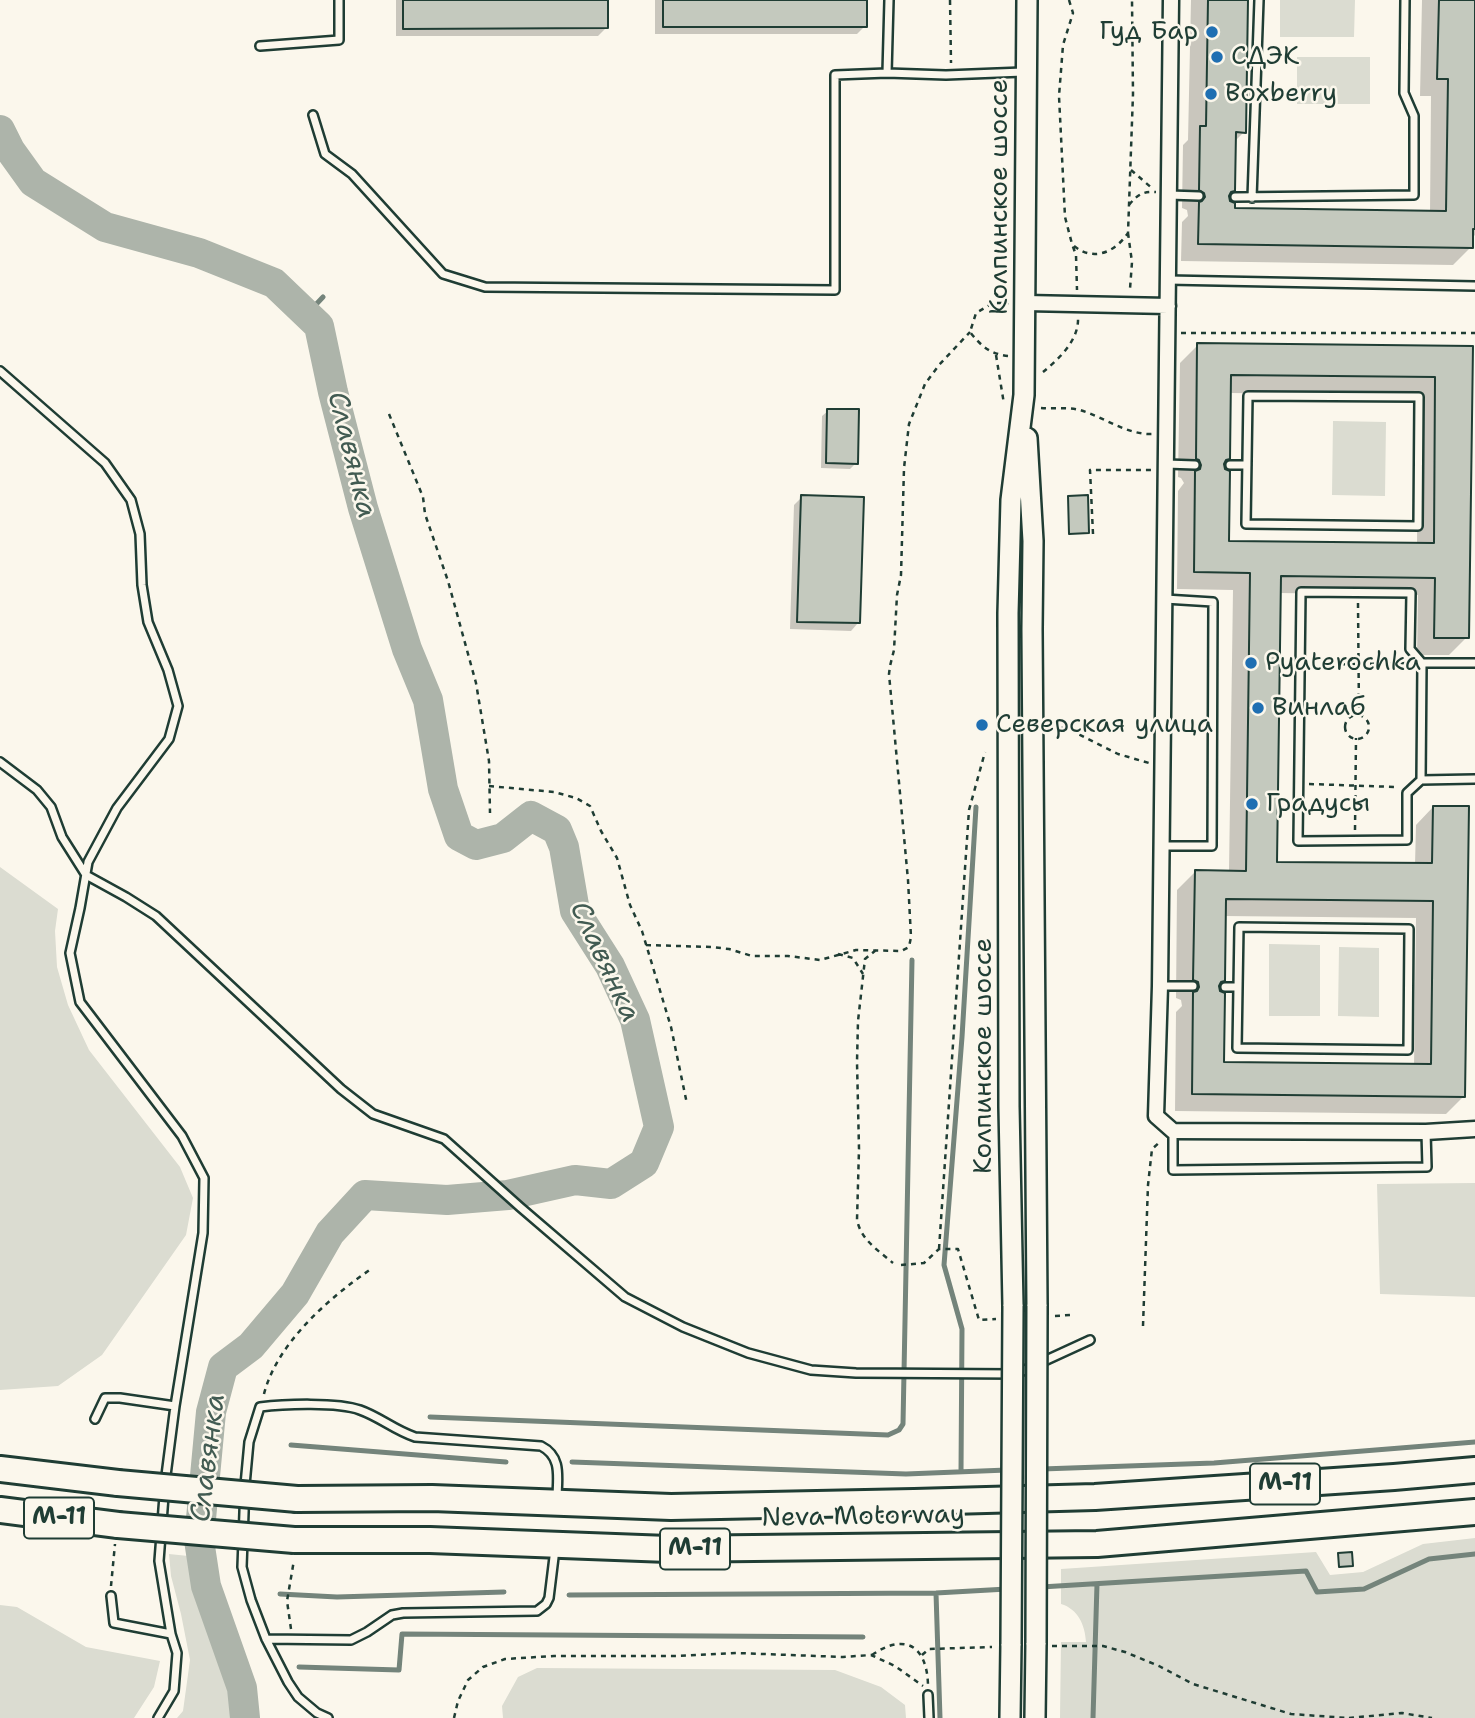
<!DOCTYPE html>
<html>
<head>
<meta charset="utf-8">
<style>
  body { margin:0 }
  canvas { display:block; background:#fbf7ec }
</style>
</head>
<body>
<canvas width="1475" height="1718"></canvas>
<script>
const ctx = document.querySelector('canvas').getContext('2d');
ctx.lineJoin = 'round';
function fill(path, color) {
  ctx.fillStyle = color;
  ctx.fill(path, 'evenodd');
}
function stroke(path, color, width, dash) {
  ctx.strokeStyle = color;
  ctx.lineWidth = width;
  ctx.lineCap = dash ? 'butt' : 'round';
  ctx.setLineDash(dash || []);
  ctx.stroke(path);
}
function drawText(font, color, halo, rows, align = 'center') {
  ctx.font = font + ' "Shantell Sans",sans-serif';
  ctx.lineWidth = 5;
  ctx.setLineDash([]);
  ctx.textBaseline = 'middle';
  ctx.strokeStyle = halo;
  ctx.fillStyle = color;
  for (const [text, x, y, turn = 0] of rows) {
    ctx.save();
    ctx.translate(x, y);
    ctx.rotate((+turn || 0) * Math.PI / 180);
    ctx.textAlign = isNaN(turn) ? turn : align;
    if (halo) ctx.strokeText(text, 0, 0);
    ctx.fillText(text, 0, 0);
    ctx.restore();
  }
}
fill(new Path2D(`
  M 1280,0 L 1355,0 L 1354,37 L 1280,37 Z
  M 1297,57 L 1370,57 L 1370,104 L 1297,104 Z
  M 1333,421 L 1386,422 L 1385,496 L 1332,495 Z
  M 0,867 L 58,909 L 55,931 L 57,967 L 68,1005 L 89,1050 L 180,1167 L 193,1198 L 186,1235 L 102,1355 L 58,1386 L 0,1390 Z
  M 1269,944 L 1320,945 L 1320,1016 L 1269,1016 Z
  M 1339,947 L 1379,948 L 1379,1017 L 1338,1016 Z
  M 1475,1183 L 1475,1297 L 1380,1294 L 1377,1184 Z
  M 1475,1538 L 1475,1718 L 1060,1718 L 1061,1642 L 1086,1642 C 1085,1625 1078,1609 1061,1604 L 1061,1569 L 1316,1552 L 1330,1575 L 1363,1572 L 1423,1544 Z
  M 169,1554 L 198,1557 L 201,1587 L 235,1698 L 233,1718 L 177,1718 L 183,1711 L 190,1660 L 181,1614 L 171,1576 Z
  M 0,1605 L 17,1607 L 86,1647 L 160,1661 L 154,1687 L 134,1718 L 0,1718 Z
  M 537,1668 L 835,1670 L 881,1687 L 905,1705 L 906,1718 L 503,1718 L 502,1706 L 518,1677 Z`), '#dbdcd1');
fill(new Path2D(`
  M 396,0 L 606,0 L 606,28 L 598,36 L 396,36 Z
  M 655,0 L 865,0 L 865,26 L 857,34 L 655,34 Z
  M 1191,0 L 1246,0 L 1244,132 L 1234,142 L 1233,190 L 1228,195 L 1228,200 L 1233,210 L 1430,212 L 1431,96 L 1420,96 L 1422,0 L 1475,0 L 1475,235 L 1471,239 L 1471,247 L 1453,265 L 1181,261 L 1182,222 L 1188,216 L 1187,210 L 1182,208 L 1183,145 L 1188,140 Z
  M 1198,345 L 1471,348 L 1467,637 L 1449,655 L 1417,655 L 1418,595 L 1279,593 L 1276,863 L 1415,865 L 1416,825 L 1433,807 L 1463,1097 L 1446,1114 L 1175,1111 L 1176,1012 L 1182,1006 L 1181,1000 L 1176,998 L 1177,890 L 1195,872 L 1229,872 L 1233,590 L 1177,589 L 1178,491 L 1184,483 L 1181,478 L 1178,477 L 1180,363 ZM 1229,393 L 1418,395 L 1417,545 L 1227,543 L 1222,464 L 1228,458 ZM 1224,916 L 1416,918 L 1414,1066 L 1223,1064 L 1217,987 L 1224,980 Z
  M 828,411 L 856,463 L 850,469 L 821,468 L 822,416 Z
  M 802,497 L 858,623 L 851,631 L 790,629 L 794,505 Z
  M 1068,498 L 1087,532 L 1086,534 L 1068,534 Z`), '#0003');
stroke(new Path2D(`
  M 307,314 L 323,297
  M 430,1417 L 888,1435 L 899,1430 L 903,1424 L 912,960
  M 291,1445 L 506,1462
  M 572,1462 L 906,1474 L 1007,1470
  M 1042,1469 L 1214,1463 L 1475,1442
  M 961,1472 L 962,1329 L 944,1265 L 962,1037 L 976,807
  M 1041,1587 L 1306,1571 L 1317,1592 L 1364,1589 L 1429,1559 L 1475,1554
  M 936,1593 L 940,1718
  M 280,1594 L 337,1597 L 504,1592
  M 569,1595 L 936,1593 L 1007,1589
  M 299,1667 L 399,1670 L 402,1634 L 863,1637
  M 1093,1718 L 1097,1584`), '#74847b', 5);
stroke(new Path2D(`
  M 0,130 L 10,150 L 33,182 L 105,227 L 199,253 L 274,283 L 319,326 L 333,392 L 363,508 L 407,649 L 428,700 L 443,789 L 459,836 L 476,845 L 503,838 L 531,816 L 557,830 L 564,847 L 575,911 L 610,966 L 635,1020 L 659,1127 L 644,1163 L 611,1184 L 575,1180 L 508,1195 L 447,1200 L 365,1195 L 330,1233 L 295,1294 L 251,1346 L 223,1367 L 211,1412 L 199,1540 L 206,1586 L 242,1688 L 245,1718`), '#adb4aa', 30);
const building = new Path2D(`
  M 403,0 L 608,0 L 608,28 L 403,29 Z
  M 663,0 L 867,0 L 867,27 L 663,27 Z
  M 1208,0 L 1248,0 L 1246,133 L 1236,132 L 1235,191 L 1231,192 L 1229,196 L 1230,201 L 1235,203 L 1235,208 L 1446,211 L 1448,79 L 1437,79 L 1439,0 L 1475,0 L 1475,229 L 1473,229 L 1473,248 L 1198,244 L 1199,202 L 1202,201 L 1205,197 L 1204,193 L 1199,190 L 1200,126 L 1206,126 Z
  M 1197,343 L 1473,346 L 1469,638 L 1434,638 L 1435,578 L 1281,576 L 1277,862 L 1432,863 L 1433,806 L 1469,806 L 1465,1097 L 1192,1094 L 1193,992 L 1197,991 L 1199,987 L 1198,982 L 1193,980 L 1195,870 L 1246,871 L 1250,573 L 1194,572 L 1195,471 L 1200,469 L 1201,465 L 1199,460 L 1196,459 ZM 1231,375 L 1435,377 L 1434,543 L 1229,541 L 1230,471 L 1225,469 L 1224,464 L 1226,460 L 1230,459 ZM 1226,899 L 1433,901 L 1431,1064 L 1224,1062 L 1225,993 L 1220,991 L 1219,986 L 1221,982 L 1225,981 Z
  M 827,409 L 859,409 L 858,464 L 826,463 Z
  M 801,495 L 864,497 L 860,623 L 797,622 Z
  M 1088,495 L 1089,533 L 1069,534 L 1068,496 Z
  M 1352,1552 L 1353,1566 L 1339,1567 L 1338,1553 Z`);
fill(building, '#c4c9be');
stroke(building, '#1f3d34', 2);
const service = new Path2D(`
  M 260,46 L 339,40 L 339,0
  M 887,73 L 946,75 L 1023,72
  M 313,115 L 325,154 L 352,174 L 443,274 L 485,287 L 835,290 L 835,75 L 887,73 L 889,0
  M 1169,195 L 1199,196
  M 1235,197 L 1414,195 L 1414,116 L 1404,93 L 1405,0
  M 1252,198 L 1259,0
  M 1168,280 L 1475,286
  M 0,371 L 105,463 L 131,500 L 140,534 L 142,585 L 148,622 L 168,670 L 178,706 L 169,739 L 117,808 L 88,862 L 80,908 L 70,953 L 80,1002 L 182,1136 L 204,1178 L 203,1233 L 175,1406 L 165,1483 L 159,1561 L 171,1634 L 177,1653 L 174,1691 L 158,1718
  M 1248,396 L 1419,397 L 1418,526 L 1246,524 Z
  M 1166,464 L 1195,465
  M 1230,465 L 1247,465
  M 1475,663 L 1422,663 L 1421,780 L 1475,779
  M 0,762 L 37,790 L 51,807 L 62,837 L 86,875 L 126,897 L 156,916 L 341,1089 L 373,1114 L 444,1139 L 520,1207 L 625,1297 L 683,1327 L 748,1353 L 811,1370 L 856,1373 L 1016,1374 L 1090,1340
  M 1421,780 L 1407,793 L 1407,840 L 1298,841 L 1301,592 L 1411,593 L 1410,649 L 1422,663
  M 1161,846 L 1212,846 L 1213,602 L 1165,599
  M 1239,927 L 1409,929 L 1408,1050 L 1237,1048 Z
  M 1160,986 L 1193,986
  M 1225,987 L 1238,987
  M 1173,1131 L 1173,1170 L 1427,1167 L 1426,1132
  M 95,1419 L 105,1398 L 120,1398 L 175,1406
  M 111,1596 L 114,1623 L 171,1634
  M 266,1639 L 351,1640 L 367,1632 L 392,1615 L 403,1613 L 537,1611 L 546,1604 L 549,1598 L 555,1549
  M 928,1695 L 929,1718
  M 328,1718 L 317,1713 L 298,1697 L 288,1682 L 266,1639 L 251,1600 L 242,1567 L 245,1485 L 249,1442 L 260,1407 C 284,1404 338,1402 360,1410 C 380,1417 394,1430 415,1437 L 541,1446 C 563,1457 557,1479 557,1499`);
const minor = new Path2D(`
  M 1171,0 L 1160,986 L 1156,1116 L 1173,1131 L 1426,1132 L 1475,1129
  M 1026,303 L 1168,306`);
const secondary = new Path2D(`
  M 1027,438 L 1033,541 L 1032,629 L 1037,1306
  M 1013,1306 L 1009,1107 L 1008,613 L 1011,500 L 1024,395 L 1027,0
  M 1010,1718 L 1011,1644
  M 1035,1718 L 1036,1643`);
const motorway = new Path2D(`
  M 0,1469 L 118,1483
  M 297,1499 L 432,1498 L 671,1507 L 914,1502 L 1095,1497 L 1170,1492 L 1394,1477 L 1475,1470
  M 0,1510 L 118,1525
  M 294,1540 L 430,1540 L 668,1549 L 1097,1544 L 1475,1512`);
stroke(service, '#1f3d34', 12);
stroke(minor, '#1f3d34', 19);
stroke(secondary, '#1f3d34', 24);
stroke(motorway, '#1f3d34', 30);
stroke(new Path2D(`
  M 950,0 L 951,63
  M 1069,0 L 1073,13 L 1063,45 L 1059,96 L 1065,217 L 1072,244 L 1076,255 L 1077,290
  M 1131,170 L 1153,189
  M 1129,205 C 1137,195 1143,191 1156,192
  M 1128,233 L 1132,262 L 1130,289
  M 1074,246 C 1094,262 1115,252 1128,233 L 1133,94 L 1132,0
  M 1181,333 L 1475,333
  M 996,355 L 1004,404
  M 1008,356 C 990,354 981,346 970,332 L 976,313 L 993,303 L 1009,303
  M 1043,372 C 1059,359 1079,340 1078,318
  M 1041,408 C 1054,409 1068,407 1080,410 C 1104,417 1127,435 1152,434
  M 389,414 L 423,497 L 425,514 L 448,581 L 476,683 L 489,761 L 490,813
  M 1093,534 L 1090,470 L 1152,470
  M 1358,603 L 1359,715
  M 1310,665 L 1409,663
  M1345 727a12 12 0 1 1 24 0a12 12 0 1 1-24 0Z
  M 1051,728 L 1066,728 L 1118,754 L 1149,763
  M 1309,784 L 1396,787
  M 489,786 L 554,792 L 576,798 L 590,806 L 601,831 L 617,858 L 630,905 L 642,931 L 671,1027 L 687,1104
  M 1355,830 L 1356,738
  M 646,945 L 711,947 L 729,949 L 752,956 L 788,956 L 820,960 L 856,950 L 901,951 L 909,947 L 911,937 L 908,880 L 889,674 L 890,666 L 894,650 L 897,595 L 901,575 L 904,468 L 909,424 L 925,384 L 939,365 L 970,332
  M 876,950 L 865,959 L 858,1021 L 857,1062 L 859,1149 L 857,1220 C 861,1240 879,1251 893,1263
  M 838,954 L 853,958 L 863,974
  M 939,1249 L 969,810 L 985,752
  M 901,1265 L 924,1263 L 939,1249 L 958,1249 L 979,1320 L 996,1319
  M 1055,1316 L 1070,1315
  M 1143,1326 L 1148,1185 L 1152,1149 L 1161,1141
  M 264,1394 C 277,1343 329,1298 371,1269
  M 111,1586 L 115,1544
  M 291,1629 L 287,1601 L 294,1560
  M 1052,1646 L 1103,1646 L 1125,1652 L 1159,1666 L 1193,1684 L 1291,1714 L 1348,1718
  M 872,1655 C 905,1632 927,1646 928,1685
  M 922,1655 L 929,1649 L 992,1647
  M 454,1718 L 458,1701 L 468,1680 L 483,1667 L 505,1659 L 554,1656 L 678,1656 L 737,1653 L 843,1657 L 871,1655 L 895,1666 L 923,1686
  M 1349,1718 L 1402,1713 L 1432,1718`), '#1f3d34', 2.5, [5, 5]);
stroke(service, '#fbf7ec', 7);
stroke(minor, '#fbf7ec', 14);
stroke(secondary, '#fbf7ec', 19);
stroke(motorway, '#fbf7ec', 24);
const secondaryBridge = new Path2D(`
  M 1036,1643 L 1037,1306
  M 1011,1644 L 1013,1306`);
const motorwayBridge = new Path2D(`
  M 118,1483 L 297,1499
  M 118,1525 L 294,1540`);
stroke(secondaryBridge, '#1f3d34', 24, []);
stroke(motorwayBridge, '#1f3d34', 30, []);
stroke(secondaryBridge, '#fbf7ec', 19);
stroke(motorwayBridge, '#fbf7ec', 24);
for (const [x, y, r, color] of [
  [1212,32,7,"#1f6fb2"],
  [1217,57,7,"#1f6fb2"],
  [1211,94,7,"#1f6fb2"],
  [1251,663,7,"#1f6fb2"],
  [1258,708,7,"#1f6fb2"],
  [982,725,7,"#1f6fb2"],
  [1252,804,7,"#1f6fb2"]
]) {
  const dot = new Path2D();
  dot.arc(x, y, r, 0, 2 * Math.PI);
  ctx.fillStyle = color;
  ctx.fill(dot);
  stroke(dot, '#fbf7ec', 2.5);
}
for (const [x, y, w] of [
  [1285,1484,70],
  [59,1518,70],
  [695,1549,70]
]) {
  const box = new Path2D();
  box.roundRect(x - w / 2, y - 20.5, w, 41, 5);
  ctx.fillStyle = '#fbf7ec';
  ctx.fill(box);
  stroke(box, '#1f3d34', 2);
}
drawText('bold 24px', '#1f3d34', null, [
  ["М-11",1285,1484],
  ["М-11",59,1518],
  ["М-11",695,1549]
]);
drawText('26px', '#1f3d34', '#fbf7ec', [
  ["Гуд Бар",1198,32,"right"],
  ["СДЭК",1231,57],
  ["Boxberry",1225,94],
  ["Pyaterochka",1265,663],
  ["Винлаб",1272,708],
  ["Северская улица",996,725],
  ["Градусы",1266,804]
], 'left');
drawText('26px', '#1f3d34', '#fbf7ec', [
  ["Колпинское шоссе",1000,197,-90],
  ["Колпинское шоссе",984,1056,-90],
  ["Neva Motorway",863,1517,-1]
]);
drawText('italic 28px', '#425b52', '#fbf7ec', [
  ["Славянка",351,455,76],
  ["Славянка",604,962,65],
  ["Славянка",209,1458,-83]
]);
</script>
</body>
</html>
